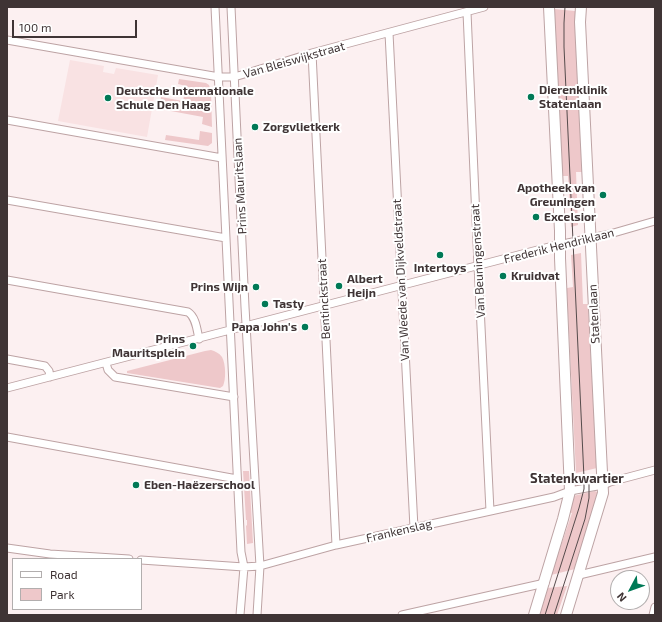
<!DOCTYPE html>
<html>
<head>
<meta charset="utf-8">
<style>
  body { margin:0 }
  #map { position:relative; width:662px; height:622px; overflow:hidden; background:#fcf0f1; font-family:"Exo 2",sans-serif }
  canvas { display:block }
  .frame { position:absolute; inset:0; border:8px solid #3f3435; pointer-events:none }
  .legend { position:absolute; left:12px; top:558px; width:130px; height:52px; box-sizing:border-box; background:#fff; border:1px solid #b2aeae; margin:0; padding:5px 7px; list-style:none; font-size:12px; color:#3f3435 }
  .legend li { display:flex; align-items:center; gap:8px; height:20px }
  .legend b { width:20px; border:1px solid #b2aeae }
  .north { position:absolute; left:610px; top:570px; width:40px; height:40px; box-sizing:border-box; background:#fff; border:1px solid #b2aeae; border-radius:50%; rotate:229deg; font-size:11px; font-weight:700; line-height:16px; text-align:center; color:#3f3435 }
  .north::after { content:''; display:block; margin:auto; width:14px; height:18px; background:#007956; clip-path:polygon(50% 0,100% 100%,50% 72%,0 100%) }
  .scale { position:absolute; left:12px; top:20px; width:125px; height:18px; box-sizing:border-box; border:2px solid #3f3435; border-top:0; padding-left:5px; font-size:12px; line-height:14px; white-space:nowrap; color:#3f3435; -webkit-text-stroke:3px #fff; paint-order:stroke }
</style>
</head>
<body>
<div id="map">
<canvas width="662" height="622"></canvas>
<div class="frame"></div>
<ul class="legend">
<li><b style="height:5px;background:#fff"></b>Road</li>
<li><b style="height:11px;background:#eec8ca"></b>Park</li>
</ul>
<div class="north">N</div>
<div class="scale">100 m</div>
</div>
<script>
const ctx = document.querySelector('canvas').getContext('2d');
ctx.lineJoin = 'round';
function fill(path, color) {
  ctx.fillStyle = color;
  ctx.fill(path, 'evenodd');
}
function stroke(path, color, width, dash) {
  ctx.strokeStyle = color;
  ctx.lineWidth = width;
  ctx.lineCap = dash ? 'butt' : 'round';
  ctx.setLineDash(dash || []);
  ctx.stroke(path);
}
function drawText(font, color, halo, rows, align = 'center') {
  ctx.font = font + ' "Exo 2",sans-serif';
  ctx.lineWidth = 4;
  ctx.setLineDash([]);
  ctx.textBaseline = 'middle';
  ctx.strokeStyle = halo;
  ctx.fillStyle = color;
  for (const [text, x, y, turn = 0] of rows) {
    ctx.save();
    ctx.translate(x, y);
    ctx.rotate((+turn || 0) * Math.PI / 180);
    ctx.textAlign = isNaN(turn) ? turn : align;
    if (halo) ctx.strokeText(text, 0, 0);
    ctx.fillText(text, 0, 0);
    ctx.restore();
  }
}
fill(new Path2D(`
  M 70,60 L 104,66 L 103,72 L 114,74 L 116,68 L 158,75 L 147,137 L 58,121 Z`), '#f9e2e3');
fill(new Path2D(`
  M 554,9 L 575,11 L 582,172 L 576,172 L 578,225 L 571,227 L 568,176 L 562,176 Z
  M 179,79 L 206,83 L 209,85 L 211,92 L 212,127 L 202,124 L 203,117 L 160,109 L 161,97 L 183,101 L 186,86 L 178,84 Z
  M 200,131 L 212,133 L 212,143 L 208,146 L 165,140 L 166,135 L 199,140 Z
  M 581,253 L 583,304 L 588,304 L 597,468 L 576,473 L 567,293 L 567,288 L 573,287 L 571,255 Z
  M 211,350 C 215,351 219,353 222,357 C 226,364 226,380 223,386 L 220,388 L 127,373 L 127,371 L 205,351 Z
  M 243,471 L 249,471 L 253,543 L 247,544 L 246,526 L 247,525 L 247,520 L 246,520 Z
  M 595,491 L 599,493 L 575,569 L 551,575 L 572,513 L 568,512 L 573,496 Z
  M 567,586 L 557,615 L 539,615 L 547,588 Z`), '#eec8ca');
const street = new Path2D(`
  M 215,7 L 237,470 L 241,552 L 244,567 L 240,615
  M 231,7 L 245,307 L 260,566 L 257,615
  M 467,12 L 478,265 L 490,511
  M 389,33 L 414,528
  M 7,40 L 219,77 L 234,77 L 241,75 L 312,53 L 484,7
  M 312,53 L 336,545
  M 7,120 L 222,158
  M 7,200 L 226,238
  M 7,280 L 188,312 C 196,317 197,330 199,339
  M 7,359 L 45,366 L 49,371 L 50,377
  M 106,363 L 108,370 L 115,377 L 234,397
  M 7,388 L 549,247 L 610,234 L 655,221
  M 7,437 L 237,479
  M 7,548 L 50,554 L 129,559
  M 141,560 L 244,567 L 260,566 L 336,545 L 554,497 L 570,491 L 603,485 L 610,482 L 655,470
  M 579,575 L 655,557
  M 402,615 L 545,583
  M 653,615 L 655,607`);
const secondary = new Path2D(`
  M 534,615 L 563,519 L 570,491 L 560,258 L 560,231 L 549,7
  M 566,615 L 603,493 L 580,22 L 581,7`);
stroke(street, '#bda3a4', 9);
stroke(secondary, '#bda3a4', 12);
stroke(street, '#fff', 7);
stroke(secondary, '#fff', 10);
stroke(new Path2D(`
  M 545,615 L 579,508 L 584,489 L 584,478 L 564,47 L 564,23 L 565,7
  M 554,615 L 585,519 L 589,498 L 589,480`), '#564b4c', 1);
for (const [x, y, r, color] of [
  [531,97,4,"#007956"],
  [108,98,4,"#007956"],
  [255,127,4,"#007956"],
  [603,195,4,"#007956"],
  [536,217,4,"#007956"],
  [440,255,4,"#007956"],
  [503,276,4,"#007956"],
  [339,286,4,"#007956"],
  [256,287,4,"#007956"],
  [265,304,4,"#007956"],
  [305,327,4,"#007956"],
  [193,346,4,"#007956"],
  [136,485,4,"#007956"]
]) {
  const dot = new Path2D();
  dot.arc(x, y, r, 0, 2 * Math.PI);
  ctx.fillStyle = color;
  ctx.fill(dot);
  stroke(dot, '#fff', 1.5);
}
drawText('12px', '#3f3435', '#fff', [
  ["Van Bleiswijkstraat",294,60,-16],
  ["Prins Mauritslaan",240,186,-93],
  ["Frederik Hendriklaan",559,246,-14],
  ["Van Beuningenstraat",478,261,-93],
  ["Van Weede van Dijkveldstraat",401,280,-93],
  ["Bentinckstraat",324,299,-93],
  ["Statenlaan",594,314,-93],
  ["Frankenslag",399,531,-13]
]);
drawText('bold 12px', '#3f3435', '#fff', [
  ["Dierenklinik",539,90],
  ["Statenlaan",539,104],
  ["Deutsche Internationale",116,91],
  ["Schule Den Haag",116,105],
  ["Zorgvlietkerk",263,127],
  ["Apotheek van",595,188,"right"],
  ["Greuningen",595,202,"right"],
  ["Excelsior",544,217],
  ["Intertoys",440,268,"center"],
  ["Kruidvat",511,276],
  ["Albert",347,279],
  ["Heijn",347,293],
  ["Prins Wijn",248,287,"right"],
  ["Tasty",273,304],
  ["Papa John's",297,327,"right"],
  ["Prins",185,339,"right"],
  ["Mauritsplein",185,353,"right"],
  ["Eben-Haëzerschool",144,485]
], 'left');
drawText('bold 13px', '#3f3435', '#fff', [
  ["Statenkwartier",577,479]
]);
</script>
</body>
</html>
